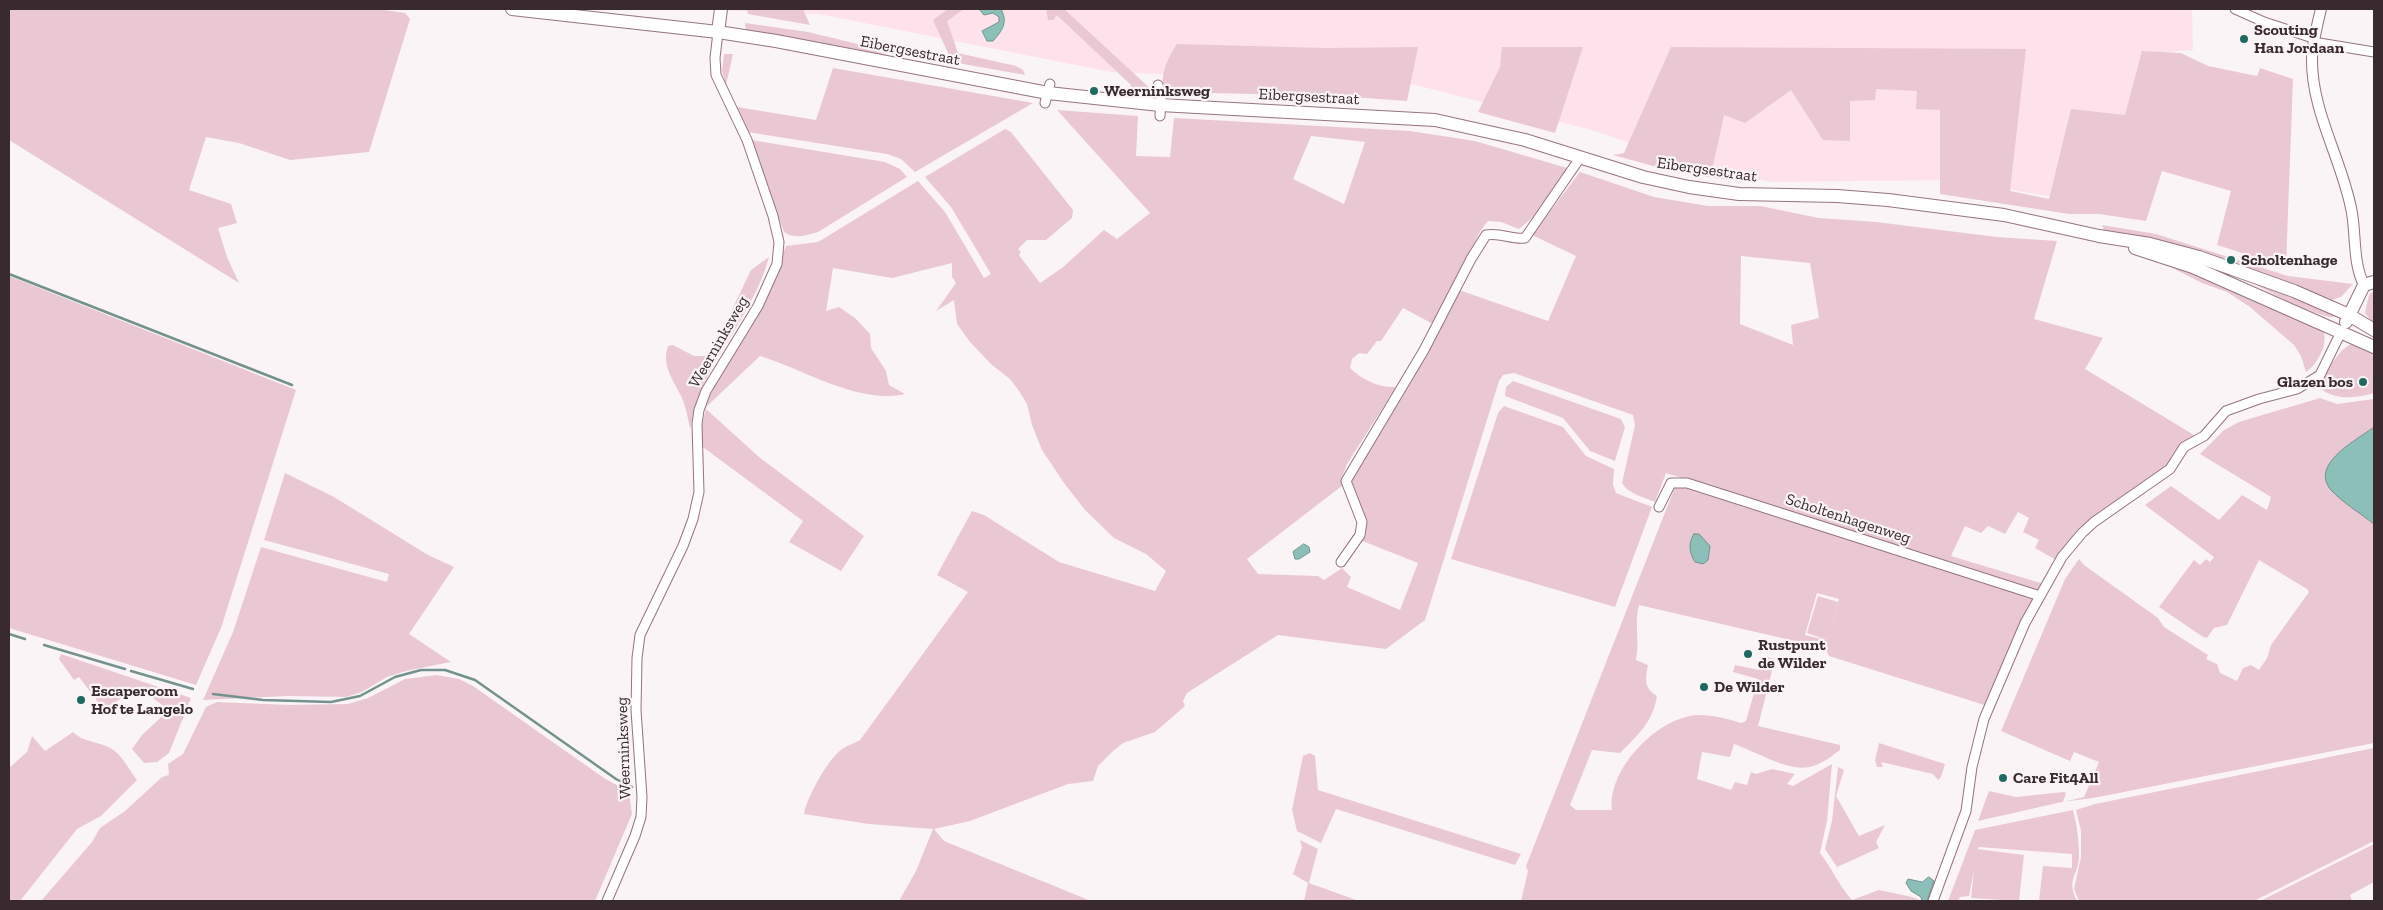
<!DOCTYPE html>
<html>
<head>
<meta charset="utf-8">
<style>
  body { margin:0 }
  #map { position:relative; width:2383px; height:910px; overflow:hidden; background:#fbf4f6; font-family:"Zilla Slab",serif }
  canvas { display:block }
  .frame { position:absolute; inset:0; border:10px solid #382a2f; pointer-events:none }
</style>
</head>
<body>
<div id="map">
<canvas width="2383" height="910"></canvas>
<div class="frame"></div>
</div>
<script>
const ctx = document.querySelector('canvas').getContext('2d');
ctx.lineJoin = 'round';
function fill(path, color) {
  ctx.fillStyle = color;
  ctx.fill(path, 'evenodd');
}
function stroke(path, color, width, dash) {
  ctx.strokeStyle = color;
  ctx.lineWidth = width;
  ctx.lineCap = dash ? 'butt' : 'round';
  ctx.setLineDash(dash || []);
  ctx.stroke(path);
}
function drawText(font, color, halo, rows, align = 'center') {
  ctx.font = font + ' "Zilla Slab",serif';
  ctx.lineWidth = 4.5;
  ctx.setLineDash([]);
  ctx.textBaseline = 'middle';
  ctx.strokeStyle = halo;
  ctx.fillStyle = color;
  for (const [text, x, y, turn = 0] of rows) {
    ctx.save();
    ctx.translate(x, y);
    ctx.rotate((+turn || 0) * Math.PI / 180);
    ctx.textAlign = isNaN(turn) ? turn : align;
    if (halo) ctx.strokeText(text, 0, 0);
    ctx.fillText(text, 0, 0);
    ctx.restore();
  }
}
fill(new Path2D(`
  M 684,9 L 2192,9 L 2193,50 L 2153,53 L 2109,207 L 1956,180 L 1772,182 L 1715,172 L 1595,131 L 1412,84 L 1111,72 L 819,14 Z`), '#fde2eb');
fill(new Path2D(`
  M 9,9 L 377,9 L 405,13 L 410,19 L 369,152 L 290,160 L 239,143 L 206,137 L 189,190 L 231,204 L 237,223 L 218,228 L 227,257 L 239,283 L 9,140 Z
  M 747,9 L 803,9 L 810,25 L 748,14 Z
  M 948,9 L 964,9 L 947,21 L 958,53 L 1016,66 L 1023,70 L 1025,75 L 952,62 L 933,20 Z
  M 1046,9 L 1064,9 L 1153,91 L 1130,89 L 1131,85 L 1060,18 L 1056,15 L 1054,20 L 1048,20 Z
  M 745,23 L 808,32 L 862,45 L 892,57 L 746,30 Z
  M 1177,44 L 1325,48 L 1418,47 L 1407,101 L 1338,96 L 1166,92 C 1157,79 1169,56 1177,44 Z
  M 1502,47 L 1583,47 L 1555,133 L 1478,112 L 1500,67 Z
  M 1671,47 L 2026,49 L 2010,191 L 2049,199 L 2071,109 L 2125,115 L 2142,51 L 2181,53 L 2208,66 L 2257,76 L 2260,68 L 2293,79 L 2286,267 L 2217,245 L 2231,191 L 2162,171 L 2146,221 L 2099,214 L 2069,214 L 1940,194 L 1940,110 L 1916,109 L 1917,91 L 1876,89 L 1875,100 L 1850,101 L 1850,141 L 1823,140 L 1791,90 L 1745,123 L 1724,115 L 1712,170 L 1736,181 L 1675,172 L 1613,155 L 1624,153 Z
  M 724,54 L 733,54 L 726,85 L 722,71 Z
  M 833,68 L 1033,103 L 915,172 L 901,159 L 887,154 L 747,132 L 737,107 L 816,120 Z
  M 1057,110 L 1138,116 L 1136,156 L 1170,157 L 1174,118 L 1410,131 L 1475,141 L 1567,168 C 1556,191 1539,214 1519,229 L 1501,222 L 1488,221 L 1481,230 L 1433,324 L 1403,308 L 1381,341 L 1377,341 L 1367,354 L 1359,353 L 1352,359 L 1350,368 C 1362,380 1380,388 1396,387 L 1347,464 L 1341,480 L 1343,485 L 1247,559 L 1258,574 L 1318,576 L 1324,580 L 1342,568 L 1351,577 L 1347,587 L 1400,610 L 1418,563 L 1360,540 L 1362,536 L 1350,483 L 1459,290 L 1548,321 L 1576,256 L 1532,235 L 1580,172 L 1654,197 L 1708,206 L 1760,206 L 1819,218 L 1876,222 L 1997,237 L 2057,241 L 2034,319 L 2103,338 L 2085,369 L 2194,435 L 2181,445 L 2167,465 L 2077,530 L 2056,560 L 2035,548 L 2039,540 L 2023,532 L 2029,518 L 2018,512 L 2005,534 L 1988,526 L 1981,533 L 1965,526 L 1951,556 L 2044,584 L 2041,590 L 2037,591 L 1666,473 L 1655,502 C 1644,497 1628,494 1622,483 L 1635,425 L 1633,415 L 1514,373 L 1503,375 L 1499,381 L 1425,620 L 1386,649 L 1278,635 L 1187,693 L 1183,701 L 1185,706 L 1155,732 L 1123,743 L 1113,751 L 1098,766 L 1093,781 L 1068,784 L 970,821 L 934,829 L 944,841 L 1091,901 L 899,901 L 916,871 L 933,829 L 869,824 L 804,814 C 807,797 828,759 842,749 C 848,745 855,743 860,740 L 968,592 L 937,575 L 972,511 L 984,515 L 1059,562 L 1155,591 L 1166,571 L 1146,554 L 1114,538 L 1085,510 L 1064,483 L 1042,450 L 1032,425 L 1027,404 L 1019,391 L 1010,379 L 992,365 L 970,342 L 957,324 L 954,300 L 936,311 L 956,283 L 952,277 L 952,263 L 892,278 L 833,268 L 826,311 L 839,307 L 855,318 L 870,334 L 871,348 L 886,371 L 889,385 L 905,394 C 859,405 803,369 760,356 L 705,408 L 759,457 L 864,536 L 841,571 L 789,542 L 803,521 L 700,445 C 701,424 706,405 714,386 L 779,263 L 786,246 L 818,242 L 918,181 L 945,212 L 984,278 L 991,274 L 951,207 L 925,177 L 1005,129 L 1011,132 L 1073,210 L 1072,218 L 1046,240 L 1027,240 L 1018,249 L 1021,252 L 1019,255 L 1040,283 L 1062,268 L 1104,230 L 1117,239 L 1150,213 ZM 1311,136 L 1365,142 L 1344,204 L 1293,179 ZM 1741,256 L 1810,263 L 1819,318 L 1791,325 L 1793,345 L 1740,324 Z
  M 751,140 L 885,162 L 900,169 L 907,177 L 818,232 C 807,235 794,240 784,232 Z
  M 2102,225 L 2156,234 L 2288,276 L 2353,284 L 2341,297 L 2329,301 L 2225,258 L 2207,257 L 2104,230 Z
  M 769,257 C 757,302 726,339 705,381 C 697,396 694,412 690,429 C 688,418 686,408 682,398 C 674,381 661,366 668,346 L 673,345 L 694,356 L 705,356 L 719,337 L 751,270 Z
  M 2153,258 L 2177,265 L 2322,328 C 2330,342 2318,364 2306,372 L 2301,356 L 2294,345 L 2250,307 L 2227,292 L 2202,283 Z
  M 9,276 L 296,390 L 221,628 L 196,685 L 9,628 Z
  M 2248,280 L 2333,314 L 2334,317 C 2321,319 2260,288 2248,280 Z
  M 2374,291 L 2374,325 L 2365,313 L 2369,295 Z
  M 2354,343 L 2374,352 L 2374,393 C 2355,399 2330,401 2316,384 C 2329,373 2337,348 2354,343 Z
  M 1513,381 L 1621,419 L 1625,427 L 1615,461 L 1590,451 L 1563,418 L 1505,396 L 1506,387 Z
  M 2320,398 L 2337,404 L 2374,399 L 2374,427 L 2329,463 L 2332,490 L 2374,524 L 2374,743 L 2093,798 L 2062,802 L 1978,821 L 1989,791 L 2016,797 L 2064,792 L 2066,793 L 2063,802 L 2084,797 L 2099,762 L 2074,752 L 2070,761 L 2001,731 L 2065,579 L 2079,559 L 2084,565 L 2158,618 L 2164,627 L 2208,655 L 2206,659 L 2217,664 L 2220,673 L 2237,681 L 2243,668 L 2251,665 L 2259,670 L 2267,658 L 2271,645 L 2309,592 L 2307,589 L 2259,560 L 2227,625 L 2214,628 L 2207,638 L 2203,637 L 2159,607 L 2194,560 L 2200,565 L 2206,559 L 2210,562 L 2214,557 L 2145,505 L 2171,486 L 2219,520 L 2242,495 L 2267,510 L 2271,497 L 2200,454 L 2224,430 L 2239,422 Z
  M 1504,406 L 1563,427 L 1586,456 L 1614,469 L 1613,485 L 1616,493 L 1652,507 L 1615,607 L 1451,559 L 1498,413 Z
  M 285,473 L 334,497 L 428,555 L 454,567 L 409,634 L 451,662 L 406,671 L 387,677 L 362,692 L 346,697 L 288,696 L 203,700 L 233,632 L 261,547 L 387,582 L 389,574 L 264,540 Z
  M 1678,486 L 2033,598 L 2033,603 L 1994,708 L 1829,656 L 1825,648 L 1639,605 C 1634,624 1640,641 1636,660 L 1648,665 C 1645,680 1644,688 1657,696 C 1653,722 1637,736 1620,753 L 1592,750 L 1570,805 L 1576,810 L 1612,810 C 1607,769 1659,715 1700,715 C 1714,715 1728,719 1741,723 L 1746,721 L 1758,679 L 1733,672 L 1735,665 L 1759,670 L 1763,656 L 1775,659 L 1758,726 L 1840,745 L 1840,750 C 1832,756 1823,763 1813,766 C 1791,774 1755,751 1734,744 L 1730,757 L 1702,752 L 1697,779 L 1731,790 L 1735,782 L 1747,785 L 1751,772 L 1756,774 L 1772,769 L 1795,774 L 1787,784 L 1793,786 L 1832,764 L 1827,821 L 1820,853 C 1832,868 1839,886 1852,900 L 1879,890 L 1912,897 L 1922,901 L 1521,901 L 1528,871 L 1526,866 L 1675,487 ZM 1817,593 L 1839,599 L 1829,635 L 1838,602 L 1818,596 L 1807,633 L 1827,640 L 1805,635 Z
  M 61,654 L 191,698 L 169,753 L 157,762 L 144,763 L 132,749 L 142,735 L 169,710 L 138,687 L 104,710 L 79,677 L 74,680 L 59,659 Z
  M 437,675 L 459,679 L 473,686 L 604,778 L 629,792 L 632,814 L 595,901 L 41,901 L 92,842 L 100,828 L 125,811 L 162,777 L 169,775 L 168,764 L 183,754 L 206,707 L 217,702 L 290,705 L 348,704 L 368,698 L 405,679 Z
  M 73,732 C 82,742 102,742 112,749 C 122,755 130,771 137,780 L 101,816 L 77,829 L 20,901 L 9,901 L 9,768 L 27,752 L 32,736 L 45,751 Z
  M 1879,743 L 1945,764 L 1941,777 L 1938,780 L 1933,774 L 1881,762 L 1883,767 L 1877,767 L 1875,760 Z
  M 2374,748 L 2374,841 L 2254,901 L 2079,901 L 2074,889 L 2081,857 L 2081,831 L 2076,810 L 2095,804 Z
  M 1310,753 L 1315,756 L 1318,790 L 1521,854 L 1515,865 L 1336,809 L 1321,843 L 1297,831 L 1292,810 L 1303,756 Z
  M 1838,767 L 1844,770 L 1836,796 L 1859,836 L 1885,825 L 1876,842 L 1879,848 L 1837,867 L 1825,849 L 1832,821 Z
  M 2073,810 C 2077,826 2079,840 2079,857 C 2078,877 2066,879 2077,901 L 2039,901 L 2043,866 L 2072,868 L 2072,854 L 1979,847 L 1977,849 L 2024,855 L 2019,901 L 1971,898 L 1974,870 L 1969,896 L 1960,897 L 1958,901 L 1948,901 L 1975,830 Z
  M 1300,840 L 1318,849 L 1309,883 L 1359,901 L 1304,901 L 1308,883 L 1293,874 L 1302,848 Z
  M 2374,844 L 2374,882 L 2350,895 L 2352,901 L 2260,901 Z`), '#e9c8d3');
const water = new Path2D(`
  M 1001,9 C 1008,22 1003,30 993,41 L 987,41 L 982,31 L 999,22 L 999,17 L 993,13 L 984,15 L 979,9 Z
  M 2374,427 L 2374,524 C 2360,513 2343,503 2331,490 C 2309,464 2357,440 2374,427 Z
  M 1694,534 L 1699,534 L 1710,546 L 1708,560 L 1703,564 L 1695,562 C 1689,552 1688,543 1694,534 Z
  M 1304,544 L 1309,547 L 1310,552 L 1299,559 L 1295,559 L 1293,552 Z
  M 1929,877 L 1934,881 L 1927,901 L 1922,901 L 1921,897 L 1911,891 L 1906,883 L 1908,879 L 1922,882 Z`);
fill(water, '#8cbfb7');
stroke(water, '#73928e', 1);
stroke(new Path2D(`
  M 9,274 L 292,385
  M 9,634 L 25,639
  M 44,645 L 125,669
  M 131,671 L 193,689
  M 213,694 L 263,700 L 331,702 L 360,696 L 395,677 L 421,670 L 445,670 L 475,680 L 616,779 L 632,787`), '#73928e', 2.5);
const minor = new Path2D(`
  M 2235,9 L 2264,22 L 2313,38
  M 2313,42 L 2374,52
  M 1158,85 L 1161,96 L 1160,116
  M 1045,103 L 1050,84
  M 1659,507 L 1671,483 L 1687,483 L 2040,596
  M 1341,562 L 1360,535 L 1362,522 L 1346,481 L 1424,350 L 1471,259 L 1486,235 C 1500,232 1512,240 1525,238 L 1580,158
  M 607,901 L 635,836 L 641,817 L 642,797 L 636,710 L 637,658 L 640,635 L 683,546 L 693,519 L 699,492 L 697,424 L 699,410 L 706,391 L 758,306 L 777,264 L 779,242 L 773,216 L 747,140 L 716,75 L 715,58 L 718,32
  M 1933,901 L 1966,811 L 1972,767 L 1984,719 L 2025,623 L 2062,557 L 2082,533 L 2094,522 L 2170,469 L 2184,447 L 2204,436 L 2226,411 L 2259,399 L 2297,389 L 2320,375 L 2341,332`);
const tertiary = new Path2D(`
  M 2321,9 C 2317,25 2313,41 2312,58 C 2311,112 2343,161 2352,213 C 2356,237 2353,263 2364,285`);
const secondary = new Path2D(`
  M 512,9 L 718,32 L 776,41 L 1048,93 L 1160,105 L 1435,120 L 1525,140 L 1643,177 L 1689,187 L 1739,194 L 1837,196 L 1888,200 L 2004,215 L 2099,236 L 2150,244 L 2199,257 L 2294,291 L 2349,315 L 2374,330
  M 718,32 L 721,9
  M 2135,248 L 2193,267 L 2374,347
  M 2346,322 L 2364,285 L 2374,282`);
stroke(minor, '#94747f', 11);
stroke(tertiary, '#94747f', 12);
stroke(secondary, '#94747f', 14);
stroke(minor, '#fff', 9);
stroke(tertiary, '#fff', 10);
stroke(secondary, '#fff', 12);
for (const [x, y, r, color] of [
  [2244,39,5,"#1f6960"],
  [1094,91,5,"#1f6960"],
  [2231,260,5,"#1f6960"],
  [2363,382,5,"#1f6960"],
  [1748,654,5,"#1f6960"],
  [1704,687,5,"#1f6960"],
  [81,700,5,"#1f6960"],
  [2003,778,5,"#1f6960"]
]) {
  const dot = new Path2D();
  dot.arc(x, y, r, 0, 2 * Math.PI);
  ctx.fillStyle = color;
  ctx.fill(dot);
  stroke(dot, '#fbf4f6', 2);
}
drawText('bold 16px', '#382a2f', '#fbf4f6', [
  ["Scouting",2254,30],
  ["Han Jordaan",2254,48],
  ["Weerninksweg",1104,91],
  ["Scholtenhage",2241,260],
  ["Glazen bos",2353,382,"right"],
  ["Rustpunt",1758,645],
  ["de Wilder",1758,663],
  ["De Wilder",1714,687],
  ["Escaperoom",91,691],
  ["Hof te Langelo",91,709],
  ["Care Fit4All",2013,778]
], 'left');
drawText('16px', '#382a2f', '#fbf4f6', [
  ["Eibergsestraat",910,51,11],
  ["Eibergsestraat",1309,97,3],
  ["Eibergsestraat",1707,170,8],
  ["Weerninksweg",719,342,-60],
  ["Scholtenhagenweg",1848,519,18],
  ["Weerninksweg",624,748,-92]
]);
</script>
</body>
</html>
